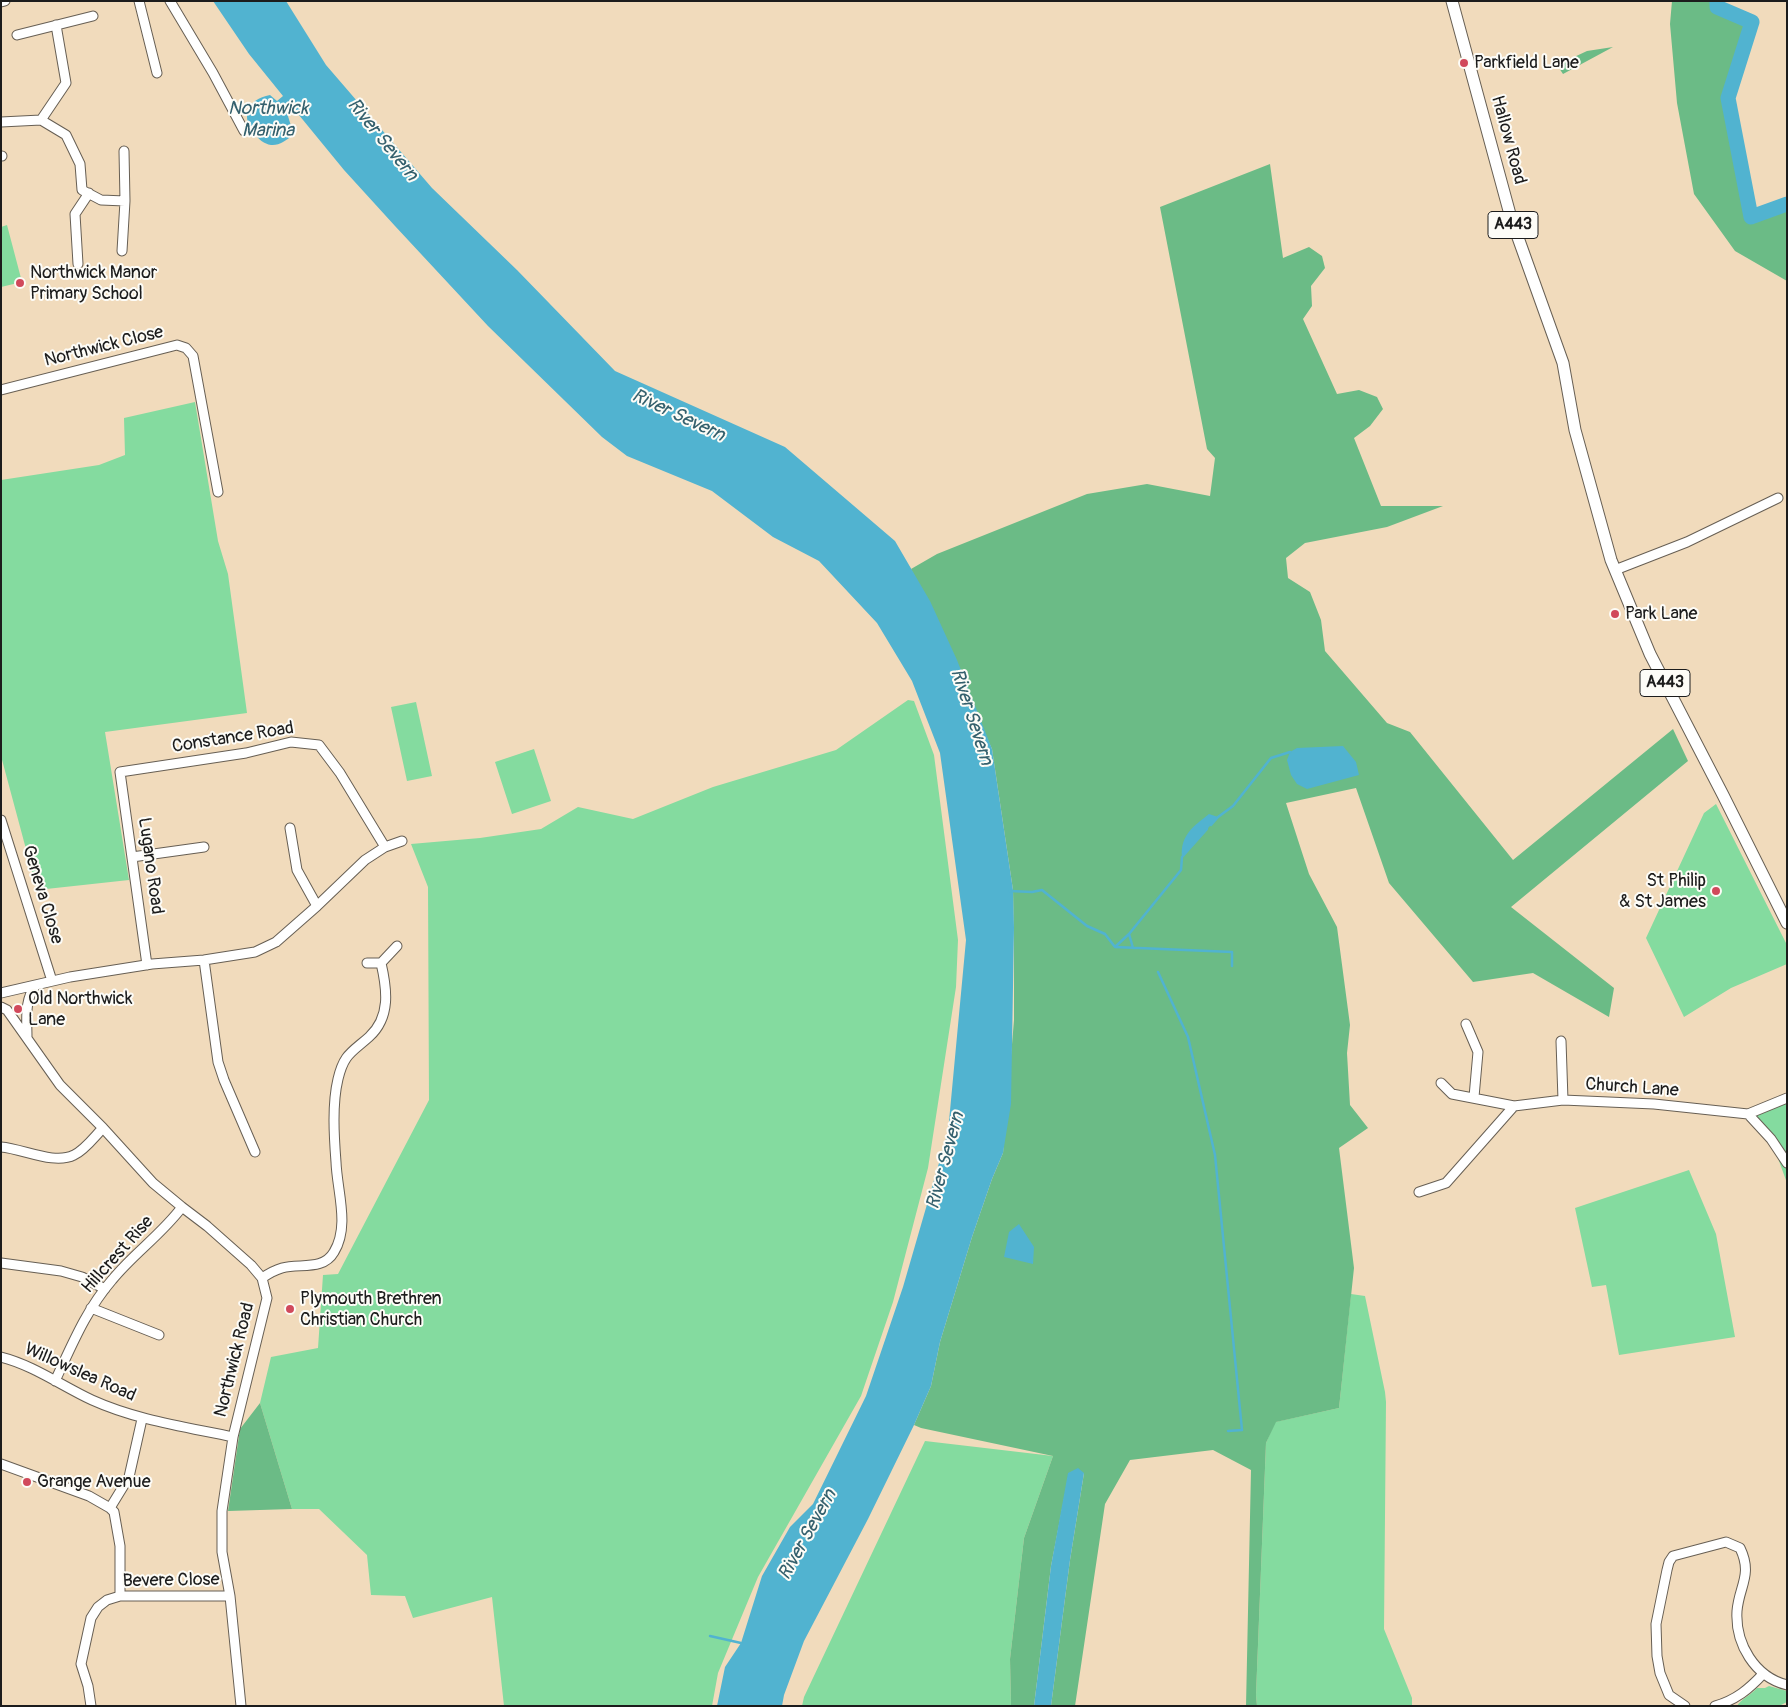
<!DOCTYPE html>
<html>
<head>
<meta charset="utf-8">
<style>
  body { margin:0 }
  #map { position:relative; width:1788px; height:1707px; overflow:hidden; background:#f1dbbc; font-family:Pangolin,sans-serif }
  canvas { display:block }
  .frame { position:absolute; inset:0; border:2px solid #1c1c1c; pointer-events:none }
</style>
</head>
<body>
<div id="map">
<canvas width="1788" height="1707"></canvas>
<div class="frame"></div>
</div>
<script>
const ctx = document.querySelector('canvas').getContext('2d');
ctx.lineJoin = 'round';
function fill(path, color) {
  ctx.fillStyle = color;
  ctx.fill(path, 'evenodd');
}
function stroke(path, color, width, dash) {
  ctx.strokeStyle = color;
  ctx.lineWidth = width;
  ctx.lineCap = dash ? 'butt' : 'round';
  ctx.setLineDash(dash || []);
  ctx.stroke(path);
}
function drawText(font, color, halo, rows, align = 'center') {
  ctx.font = font + ' Pangolin,sans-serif';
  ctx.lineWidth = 4;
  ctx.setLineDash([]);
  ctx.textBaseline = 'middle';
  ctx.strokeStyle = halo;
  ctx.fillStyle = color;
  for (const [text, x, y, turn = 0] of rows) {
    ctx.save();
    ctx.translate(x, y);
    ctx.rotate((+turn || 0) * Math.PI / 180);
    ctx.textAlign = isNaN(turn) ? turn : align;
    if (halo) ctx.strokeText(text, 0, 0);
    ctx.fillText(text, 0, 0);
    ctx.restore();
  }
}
fill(new Path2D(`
  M 7,225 L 22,282 L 1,287 L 1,227 Z
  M 195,402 L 218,541 L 228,574 L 247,713 L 105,732 L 129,880 L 37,890 L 1,756 L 1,480 L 99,465 L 125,455 L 124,418 Z
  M 908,700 L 914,701 L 934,755 L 958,940 L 956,987 L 928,1168 L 893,1302 L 861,1396 L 758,1577 L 718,1673 L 712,1706 L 504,1706 L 492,1597 L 413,1618 L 405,1596 L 371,1595 L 367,1555 L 319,1509 L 292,1509 L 260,1403 L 271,1357 L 318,1348 L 323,1275 L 338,1274 L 429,1100 L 428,887 L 411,844 L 480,838 L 541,829 L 578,807 L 633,819 L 713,787 L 836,750 Z
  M 416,702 L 432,776 L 407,781 L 391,707 Z
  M 534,749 L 551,801 L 512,814 L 495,762 Z
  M 1716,804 L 1787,945 L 1787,964 L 1731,988 L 1684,1017 L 1646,938 L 1704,813 Z
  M 1787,1101 L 1787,1183 L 1771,1139 L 1748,1114 Z
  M 1689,1170 L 1716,1234 L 1735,1337 L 1619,1355 L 1606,1285 L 1592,1287 L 1575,1208 Z
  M 1351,1294 L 1365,1296 L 1385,1392 L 1386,1402 L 1384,1629 L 1412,1698 L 1412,1706 L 1257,1706 L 1256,1695 L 1266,1443 L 1275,1422 L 1339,1408 Z
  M 925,1441 L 1053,1456 L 1024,1538 L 1010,1659 L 1011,1706 L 802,1706 L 804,1697 Z
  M 1769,1686 L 1787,1691 L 1787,1702 L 1779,1706 L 1737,1706 C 1741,1699 1751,1695 1757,1688 L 1765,1688 Z`), '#84db9f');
fill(new Path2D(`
  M 1672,1 L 1717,1 L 1717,8 L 1752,22 L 1728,98 L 1751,217 L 1787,201 L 1787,281 L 1735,251 L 1694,194 L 1677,103 L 1670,24 Z
  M 1613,47 L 1563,74 L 1557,65 L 1587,51 Z
  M 1270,164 L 1283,258 L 1309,247 L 1322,256 L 1325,268 L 1311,286 L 1312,306 L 1303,319 L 1337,394 L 1359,390 L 1377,397 L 1383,409 L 1370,426 L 1354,438 L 1381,506 L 1443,506 L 1387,527 L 1305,543 L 1286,558 L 1288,578 L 1310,592 L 1321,620 L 1325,651 L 1387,723 L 1410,732 L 1513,860 L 1673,729 L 1688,761 L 1511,907 L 1614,988 L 1609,1017 L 1533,973 L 1473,982 L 1389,883 L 1356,788 L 1286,803 L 1309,874 L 1337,927 L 1350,1025 L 1347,1053 L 1350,1105 L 1368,1128 L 1339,1148 L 1354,1268 L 1339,1408 L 1276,1422 L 1266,1443 L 1256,1695 L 1257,1706 L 1246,1706 L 1251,1470 L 1213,1450 L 1130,1460 L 1105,1504 L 1075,1706 L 1051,1706 L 1070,1560 L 1084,1473 L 1069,1473 L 1051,1566 L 1034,1706 L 1011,1706 L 1010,1659 L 1024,1538 L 1053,1456 L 921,1428 L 914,1425 L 931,1386 L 940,1342 L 972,1237 L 992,1179 L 1003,1153 L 1014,1020 L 1014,942 L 1013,890 L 992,749 L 911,569 L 937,554 L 1087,494 L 1147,484 L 1210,496 L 1215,458 L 1207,449 L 1160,207 Z
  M 260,1403 L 292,1509 L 228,1511 L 240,1429 Z`), '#6bbb86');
fill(new Path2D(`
  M 213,1 L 286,1 L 326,65 L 432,188 L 517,270 L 615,371 L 785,447 L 895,541 L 930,601 L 957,660 L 992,749 L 1013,890 L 1014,928 L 1011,1104 L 1003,1153 L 992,1179 L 972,1237 L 940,1342 L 931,1386 L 914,1425 L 868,1519 L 804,1641 L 784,1695 L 782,1706 L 717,1706 L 725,1667 L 741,1643 L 762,1576 L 790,1527 L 813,1504 L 866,1396 L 903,1287 L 948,1132 L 966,940 L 940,753 L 912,681 L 877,623 L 819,561 L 773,537 L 712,491 L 627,456 L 602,437 L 488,326 L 395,226 L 344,170 L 294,109 L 287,113 L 292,129 L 292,136 C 286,140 279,146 271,145 C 264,144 259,139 255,135 C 240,117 247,99 270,95 L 277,101 L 283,96 L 249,54 Z
  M 1343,746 L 1356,762 L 1359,775 L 1307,789 L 1297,784 L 1291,775 L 1287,760 L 1290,752 L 1297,748 Z
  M 1209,814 L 1218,817 L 1182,857 C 1180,835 1194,826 1209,814 Z
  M 1019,1224 L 1034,1247 L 1033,1264 L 1004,1257 L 1009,1232 Z
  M 1078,1468 L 1084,1473 L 1070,1560 L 1051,1706 L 1034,1706 L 1051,1566 L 1068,1473 Z`), '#51b3d0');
stroke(new Path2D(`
  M 1211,825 L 1218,817 L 1233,806 L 1271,758 L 1290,752
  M 1010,891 L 1032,892 L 1042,890 L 1087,926 L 1105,934 L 1115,947 L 1232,952 L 1232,966
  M 1116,946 L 1129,934
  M 1133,948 L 1129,934 L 1181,870 L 1182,857 L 1207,829
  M 1158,972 L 1188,1037 L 1215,1155 L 1242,1430 L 1228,1431
  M 710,1636 L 741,1643`), '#51b3d0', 2.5);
stroke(new Path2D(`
  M 1717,1 L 1717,7 L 1752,22 L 1728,98 L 1751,217 L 1787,204`), '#51b3d0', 15);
const minor = new Path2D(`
  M 139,1 L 157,73
  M 170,1 L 213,73 L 244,131
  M 1,2 L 5,1
  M 17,35 L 93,16
  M 41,120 L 66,83 L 56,25
  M 1,122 L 41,120 L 66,135 L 80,164 L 82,190 L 101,200 L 125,201
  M 1,156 L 2,156
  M 122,251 L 125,201 L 124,151
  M 78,264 L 75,214 L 89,193
  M 1,390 L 177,345 L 186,348 L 193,356 L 218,492
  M 1615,570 L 1687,542 L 1778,498
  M 1,820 L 52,981
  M 290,828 L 297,870 L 317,906
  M 132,857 L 204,847
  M 204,960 L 218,1062 L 224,1080 L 255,1152
  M 367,963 L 381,963 L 397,946
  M 147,965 L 120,772 L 246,753 L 291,742 L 319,745 L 340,773 L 385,847
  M 1,993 L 70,977 L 152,964 L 204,960 L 255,952 L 276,942 L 317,906 L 365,860 L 385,847 L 402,841
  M 1,1007 L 7,1010 L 60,1085 L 103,1128 L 153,1183 L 182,1207 L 207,1226 L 251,1265 L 262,1278 L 267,1298 L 233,1437 L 222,1511 L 222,1552 L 230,1596 L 241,1706
  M 1466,1024 L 1478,1052 L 1474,1097
  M 27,1038 C 27,1019 24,1000 36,985
  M 1561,1041 L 1563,1100
  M 1441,1083 L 1452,1094 L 1514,1106
  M 1748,1114 L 1771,1139 L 1787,1163
  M 1,1147 C 24,1149 54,1165 74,1155 C 85,1150 95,1136 103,1128
  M 1419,1192 L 1446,1183 L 1514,1106 L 1563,1100 L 1654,1104 L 1748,1114 L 1787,1098
  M 1,1263 L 61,1271 L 82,1277 L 105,1289
  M 262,1278 C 268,1274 275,1270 282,1268 C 300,1263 323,1271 334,1252 C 350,1226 337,1191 336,1162 C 334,1136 332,1104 338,1079 C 344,1054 351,1053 369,1037 C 391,1017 387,989 381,963
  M 91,1308 L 159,1335
  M 1,1357 C 33,1365 62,1386 92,1400 C 136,1420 186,1427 233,1437
  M 55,1381 C 72,1345 86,1310 112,1280 C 133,1254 162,1234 182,1207
  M 1,1464 L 89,1496 L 110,1508 L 114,1512 L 120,1546 L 120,1596
  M 110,1508 L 129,1477 L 142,1419
  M 91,1706 L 88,1686 L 81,1664 L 91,1618 L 98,1607 L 107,1600 L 120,1596 L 230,1596
  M 1685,1706 L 1669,1695 L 1660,1673 L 1657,1656 L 1656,1624 L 1667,1570 L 1669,1562 L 1673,1556 L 1726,1542 L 1740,1548 C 1753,1575 1739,1586 1737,1611 C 1735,1644 1755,1677 1787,1685
  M 1715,1706 C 1736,1700 1749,1689 1763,1674`);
const major = new Path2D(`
  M 1452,1 L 1511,218 L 1563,363 L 1575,430 L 1611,560 L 1650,654 L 1723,795 L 1787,923`);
stroke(minor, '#675f54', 11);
stroke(major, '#675f54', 13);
stroke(minor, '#fff', 9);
stroke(major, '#fff', 11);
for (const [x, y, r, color] of [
  [1464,63,5,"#d1495b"],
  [20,283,5,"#d1495b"],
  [1615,614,5,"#d1495b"],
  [1716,891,5,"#d1495b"],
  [18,1009,5,"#d1495b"],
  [290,1309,5,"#d1495b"],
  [27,1482,5,"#d1495b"]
]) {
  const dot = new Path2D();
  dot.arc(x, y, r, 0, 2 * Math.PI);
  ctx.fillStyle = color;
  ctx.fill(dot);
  stroke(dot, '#fdfcf7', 2);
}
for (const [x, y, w] of [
  [1513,225,50],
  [1665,683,50]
]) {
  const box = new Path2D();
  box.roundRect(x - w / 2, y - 13.5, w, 27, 4);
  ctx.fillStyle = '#fdfcf7';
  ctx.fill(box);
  stroke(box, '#1c1c1c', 1);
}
drawText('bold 16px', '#1c1c1c', null, [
  ["A443",1513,225],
  ["A443",1665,683]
]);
drawText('18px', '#1c1c1c', '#fdfcf7', [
  ["Parkfield Lane",1474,63],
  ["Northwick Manor",30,273],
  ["Primary School",30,294],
  ["Park Lane",1625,614],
  ["St Philip",1706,881,"right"],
  ["& St James",1706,902,"right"],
  ["Old Northwick",28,999],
  ["Lane",28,1020],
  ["Plymouth Brethren",300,1299],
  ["Christian Church",300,1320],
  ["Grange Avenue",37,1482]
], 'left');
drawText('18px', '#1c1c1c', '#fdfcf7', [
  ["Hallow Road",1508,140,75],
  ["Northwick Close",104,347,-14],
  ["Constance Road",233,738,-9],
  ["Lugano Road",150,866,82],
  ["Geneva Close",42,895,73],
  ["Church Lane",1632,1088,4],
  ["Hillcrest Rise",118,1255,-48],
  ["Northwick Road",235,1360,-76],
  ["Willowslea Road",80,1373,24],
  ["Bevere Close",171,1581,-1]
]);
drawText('italic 19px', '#34606d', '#fdfcf7', [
  ["Northwick",268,109],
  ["Marina",268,131],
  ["River Severn",382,140,51],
  ["River Severn",678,416,25],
  ["River Severn",971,717,72],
  ["River Severn",946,1161,-75],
  ["River Severn",808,1535,-61]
]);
</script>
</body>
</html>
